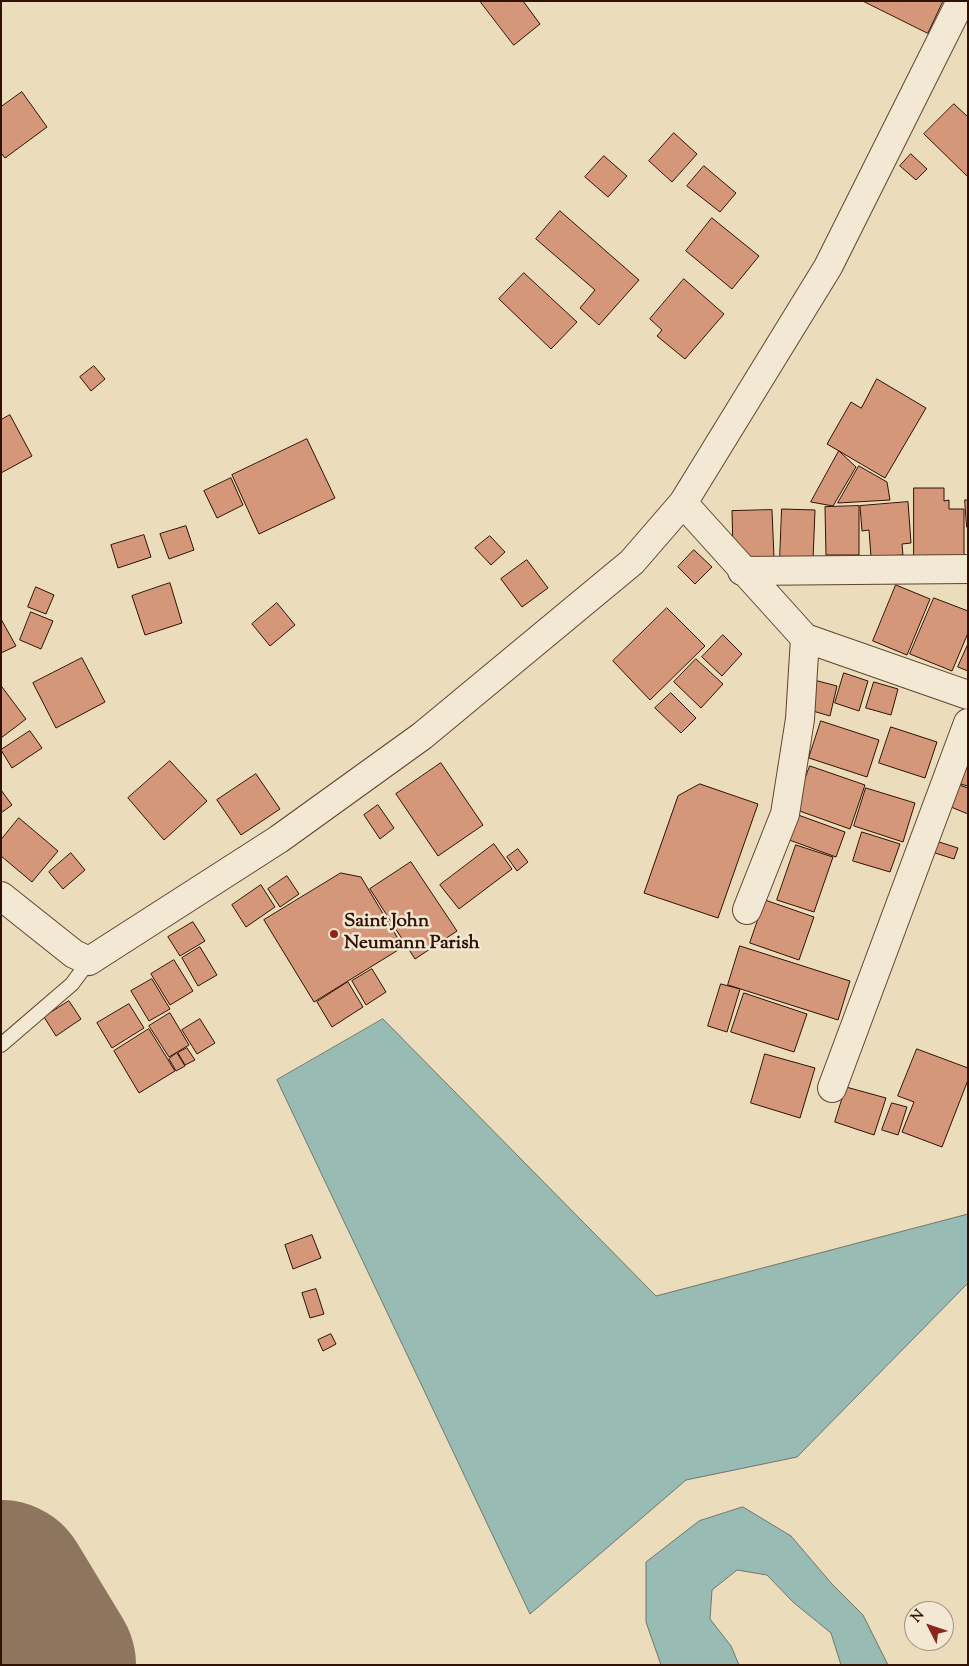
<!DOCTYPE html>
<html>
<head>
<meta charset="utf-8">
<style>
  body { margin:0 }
  #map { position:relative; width:969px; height:1666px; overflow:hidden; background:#ebdcbb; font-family:"Sorts Mill Goudy",serif }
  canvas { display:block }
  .frame { position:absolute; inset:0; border:2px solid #301102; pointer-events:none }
  .north { position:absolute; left:904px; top:1601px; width:50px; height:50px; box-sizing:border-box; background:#f2e8d3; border:1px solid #a4927f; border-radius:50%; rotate:311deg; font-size:14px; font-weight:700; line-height:20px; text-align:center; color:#301102 }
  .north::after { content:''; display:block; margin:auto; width:18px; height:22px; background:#8f2418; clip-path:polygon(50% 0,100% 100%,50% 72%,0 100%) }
</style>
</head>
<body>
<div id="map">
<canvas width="969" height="1666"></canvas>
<div class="frame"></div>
<div class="north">N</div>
</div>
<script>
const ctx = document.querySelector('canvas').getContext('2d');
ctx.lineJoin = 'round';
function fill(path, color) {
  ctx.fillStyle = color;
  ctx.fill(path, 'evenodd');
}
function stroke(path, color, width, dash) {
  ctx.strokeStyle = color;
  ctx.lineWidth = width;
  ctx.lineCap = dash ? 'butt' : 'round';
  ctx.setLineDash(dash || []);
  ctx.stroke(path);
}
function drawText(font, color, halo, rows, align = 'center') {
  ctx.font = font + ' "Sorts Mill Goudy",serif';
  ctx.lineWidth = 5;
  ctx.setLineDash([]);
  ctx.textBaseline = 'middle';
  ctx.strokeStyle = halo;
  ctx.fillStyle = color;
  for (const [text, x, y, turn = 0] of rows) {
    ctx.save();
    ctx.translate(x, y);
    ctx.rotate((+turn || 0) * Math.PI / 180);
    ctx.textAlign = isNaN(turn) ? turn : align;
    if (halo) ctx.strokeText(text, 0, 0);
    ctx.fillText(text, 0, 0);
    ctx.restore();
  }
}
const water = new Path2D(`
  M 383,1019 L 656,1296 L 968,1214 L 968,1283 L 797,1457 L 686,1480 L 530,1614 L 277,1080 Z
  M 743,1507 L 791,1536 L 832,1584 L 863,1615 L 888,1665 L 841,1665 L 831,1633 L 793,1602 L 767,1575 L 737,1570 L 712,1590 L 710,1619 L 731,1646 L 739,1665 L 661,1665 L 646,1622 L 646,1562 L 699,1521 Z`);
fill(water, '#98bbb4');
stroke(water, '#6e776d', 1);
stroke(new Path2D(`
  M 1,1589 L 47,1665`), '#8e765e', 178);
const building = new Path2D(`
  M 480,1 L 523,1 L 540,24 L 514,45 Z
  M 863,1 L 943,1 L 928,33 Z
  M 22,92 L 47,127 L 5,158 L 1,153 L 1,107 Z
  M 954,104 L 968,117 L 968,177 L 924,134 Z
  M 674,133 L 697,154 L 672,182 L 649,161 Z
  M 911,154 L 927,169 L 916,180 L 900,166 Z
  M 604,156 L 627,176 L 608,197 L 585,177 Z
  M 704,166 L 736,193 L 720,212 L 687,186 Z
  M 560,211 L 639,280 L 599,325 L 580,308 L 595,290 L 536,239 Z
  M 712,218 L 759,256 L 732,289 L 686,251 Z
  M 524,273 L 577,322 L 551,349 L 499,299 Z
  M 684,279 L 724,314 L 685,359 L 657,336 L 662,330 L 650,319 Z
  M 94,366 L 105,379 L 91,391 L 80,377 Z
  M 877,379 L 926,408 L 885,478 L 827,444 L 851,402 L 861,408 Z
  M 10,415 L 32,456 L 1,473 L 1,420 Z
  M 307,439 L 335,498 L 259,534 L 232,475 Z
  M 839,451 L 856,467 L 833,506 L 811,502 Z
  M 859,466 L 887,482 L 890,500 L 838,503 Z
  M 231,478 L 243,505 L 217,518 L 204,491 Z
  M 914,488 L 944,488 L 944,501 L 949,500 L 949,509 L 964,509 L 964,556 L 914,556 Z
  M 965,500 L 968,500 L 968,527 L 967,527 Z
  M 908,502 L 911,543 L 902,544 L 903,555 L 871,557 L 869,530 L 862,531 L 860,506 Z
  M 859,506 L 859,555 L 826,555 L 825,507 Z
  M 782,509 L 815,510 L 813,560 L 780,559 Z
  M 772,510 L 774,558 L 740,559 L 733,549 L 732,511 Z
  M 186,526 L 194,550 L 169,559 L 160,534 Z
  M 144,535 L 151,557 L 118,568 L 111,545 Z
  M 490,536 L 505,552 L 491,565 L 475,548 Z
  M 694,550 L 712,567 L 695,584 L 678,567 Z
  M 527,560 L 548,588 L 522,607 L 501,579 Z
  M 170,583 L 182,623 L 145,635 L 132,596 Z
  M 896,585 L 930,599 L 907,655 L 873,641 Z
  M 36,587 L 54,595 L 46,614 L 28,607 Z
  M 934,598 L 968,611 L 968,633 L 952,671 L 910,654 Z
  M 277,603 L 295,625 L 270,646 L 252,624 Z
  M 667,608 L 705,646 L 650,700 L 613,661 Z
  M 31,612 L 53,621 L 41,649 L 20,640 Z
  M 1,619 L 16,646 L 1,653 Z
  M 723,635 L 742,654 L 722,676 L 702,657 Z
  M 968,644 L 968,671 L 958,667 Z
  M 82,658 L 105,702 L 56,728 L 33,683 Z
  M 696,659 L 723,684 L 701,708 L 674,682 Z
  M 844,673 L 868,681 L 859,711 L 835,703 Z
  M 814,680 L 837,686 L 830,716 L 806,709 Z
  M 874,682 L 898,689 L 891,715 L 866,708 Z
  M 2,687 L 26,719 L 1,738 L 1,688 Z
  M 671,693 L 696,718 L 681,733 L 655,708 Z
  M 821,721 L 879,740 L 867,777 L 809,758 Z
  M 891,727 L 937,742 L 925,778 L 879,763 Z
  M 30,731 L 42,748 L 12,768 L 1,750 Z
  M 170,761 L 207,801 L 164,840 L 128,798 Z
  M 441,763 L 483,825 L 438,856 L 396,794 Z
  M 810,766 L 865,785 L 850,829 L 794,809 Z
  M 965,769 L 968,769 L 968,786 L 960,784 Z
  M 256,774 L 280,809 L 241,835 L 217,800 Z
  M 700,784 L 758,804 L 718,918 L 644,893 L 678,796 Z
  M 959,785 L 968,788 L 968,814 L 951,807 Z
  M 866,788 L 915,803 L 903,842 L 854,826 Z
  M 1,790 L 12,805 L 1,813 Z
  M 378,805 L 394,828 L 380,839 L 364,815 Z
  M 790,812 L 845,832 L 836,857 L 781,837 Z
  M 19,818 L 58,851 L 32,882 L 1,856 L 1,840 Z
  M 862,832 L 900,844 L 890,872 L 853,861 Z
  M 936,841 L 958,848 L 954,859 L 932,852 Z
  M 494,844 L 512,869 L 459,909 L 440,885 Z
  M 796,845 L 833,857 L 814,912 L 777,900 Z
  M 518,849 L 528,862 L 517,871 L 507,857 Z
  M 71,853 L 85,870 L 63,889 L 49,872 Z
  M 411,862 L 457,931 L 415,959 L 370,889 Z
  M 341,873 L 361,877 L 403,947 L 314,1002 L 264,920 Z
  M 287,876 L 299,894 L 280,907 L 268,889 Z
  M 261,885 L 275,907 L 246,927 L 232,905 Z
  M 765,900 L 814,917 L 799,960 L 750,943 Z
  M 193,922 L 205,941 L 180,956 L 168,937 Z
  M 740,946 L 850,981 L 838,1020 L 728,985 Z
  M 200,947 L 217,975 L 198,986 L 182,958 Z
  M 174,960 L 193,991 L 170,1005 L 151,974 Z
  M 372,969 L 386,992 L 366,1005 L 352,981 Z
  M 152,979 L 170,1009 L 149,1021 L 131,991 Z
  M 348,982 L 363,1007 L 332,1027 L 317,1002 Z
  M 721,984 L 740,989 L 727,1032 L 708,1026 Z
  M 744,993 L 807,1014 L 794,1052 L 731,1032 Z
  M 69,1001 L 81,1019 L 56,1036 L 44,1017 Z
  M 129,1004 L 144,1028 L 112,1048 L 97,1023 Z
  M 170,1013 L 189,1045 L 169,1057 L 149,1026 Z
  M 200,1019 L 215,1043 L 197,1054 L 182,1030 Z
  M 149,1029 L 175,1071 L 139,1093 L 114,1051 Z
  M 187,1048 L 195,1060 L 185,1065 L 178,1053 Z
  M 917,1049 L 968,1068 L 968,1080 L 942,1147 L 902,1132 L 914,1102 L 898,1096 Z
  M 177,1053 L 185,1066 L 176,1071 L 169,1059 Z
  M 765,1054 L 815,1068 L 800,1118 L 751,1103 Z
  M 846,1087 L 886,1098 L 874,1135 L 835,1122 Z
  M 892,1103 L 907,1107 L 898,1135 L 882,1130 Z
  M 312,1235 L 321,1258 L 293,1269 L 285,1245 Z
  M 316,1289 L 324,1314 L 310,1318 L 302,1293 Z
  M 331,1334 L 336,1344 L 323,1351 L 318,1340 Z`);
fill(building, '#d5977a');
stroke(building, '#301102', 1);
const lane = new Path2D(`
  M 1,1045 L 72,984 L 89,961`);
const street = new Path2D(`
  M 683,503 L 805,638 L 800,719 L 785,814 L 747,910
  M 742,571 L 968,569
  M 805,638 L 968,695
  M 1,896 L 74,954 L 89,961 L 279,839 L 422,736 L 632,562 L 683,503 L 828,267 L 961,1
  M 832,1088 L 968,723`);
stroke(lane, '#5f4430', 16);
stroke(street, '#5f4430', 30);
stroke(lane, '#f2e8d3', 14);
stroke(street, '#f2e8d3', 28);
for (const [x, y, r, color] of [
  [334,934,5,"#8f2418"]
]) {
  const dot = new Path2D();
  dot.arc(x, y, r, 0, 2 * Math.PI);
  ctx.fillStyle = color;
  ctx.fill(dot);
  stroke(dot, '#f2e8d3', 2);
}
drawText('bold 19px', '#301102', '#f2e8d3', [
  ["Saint John",344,923],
  ["Neumann Parish",344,945]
], 'left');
</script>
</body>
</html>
